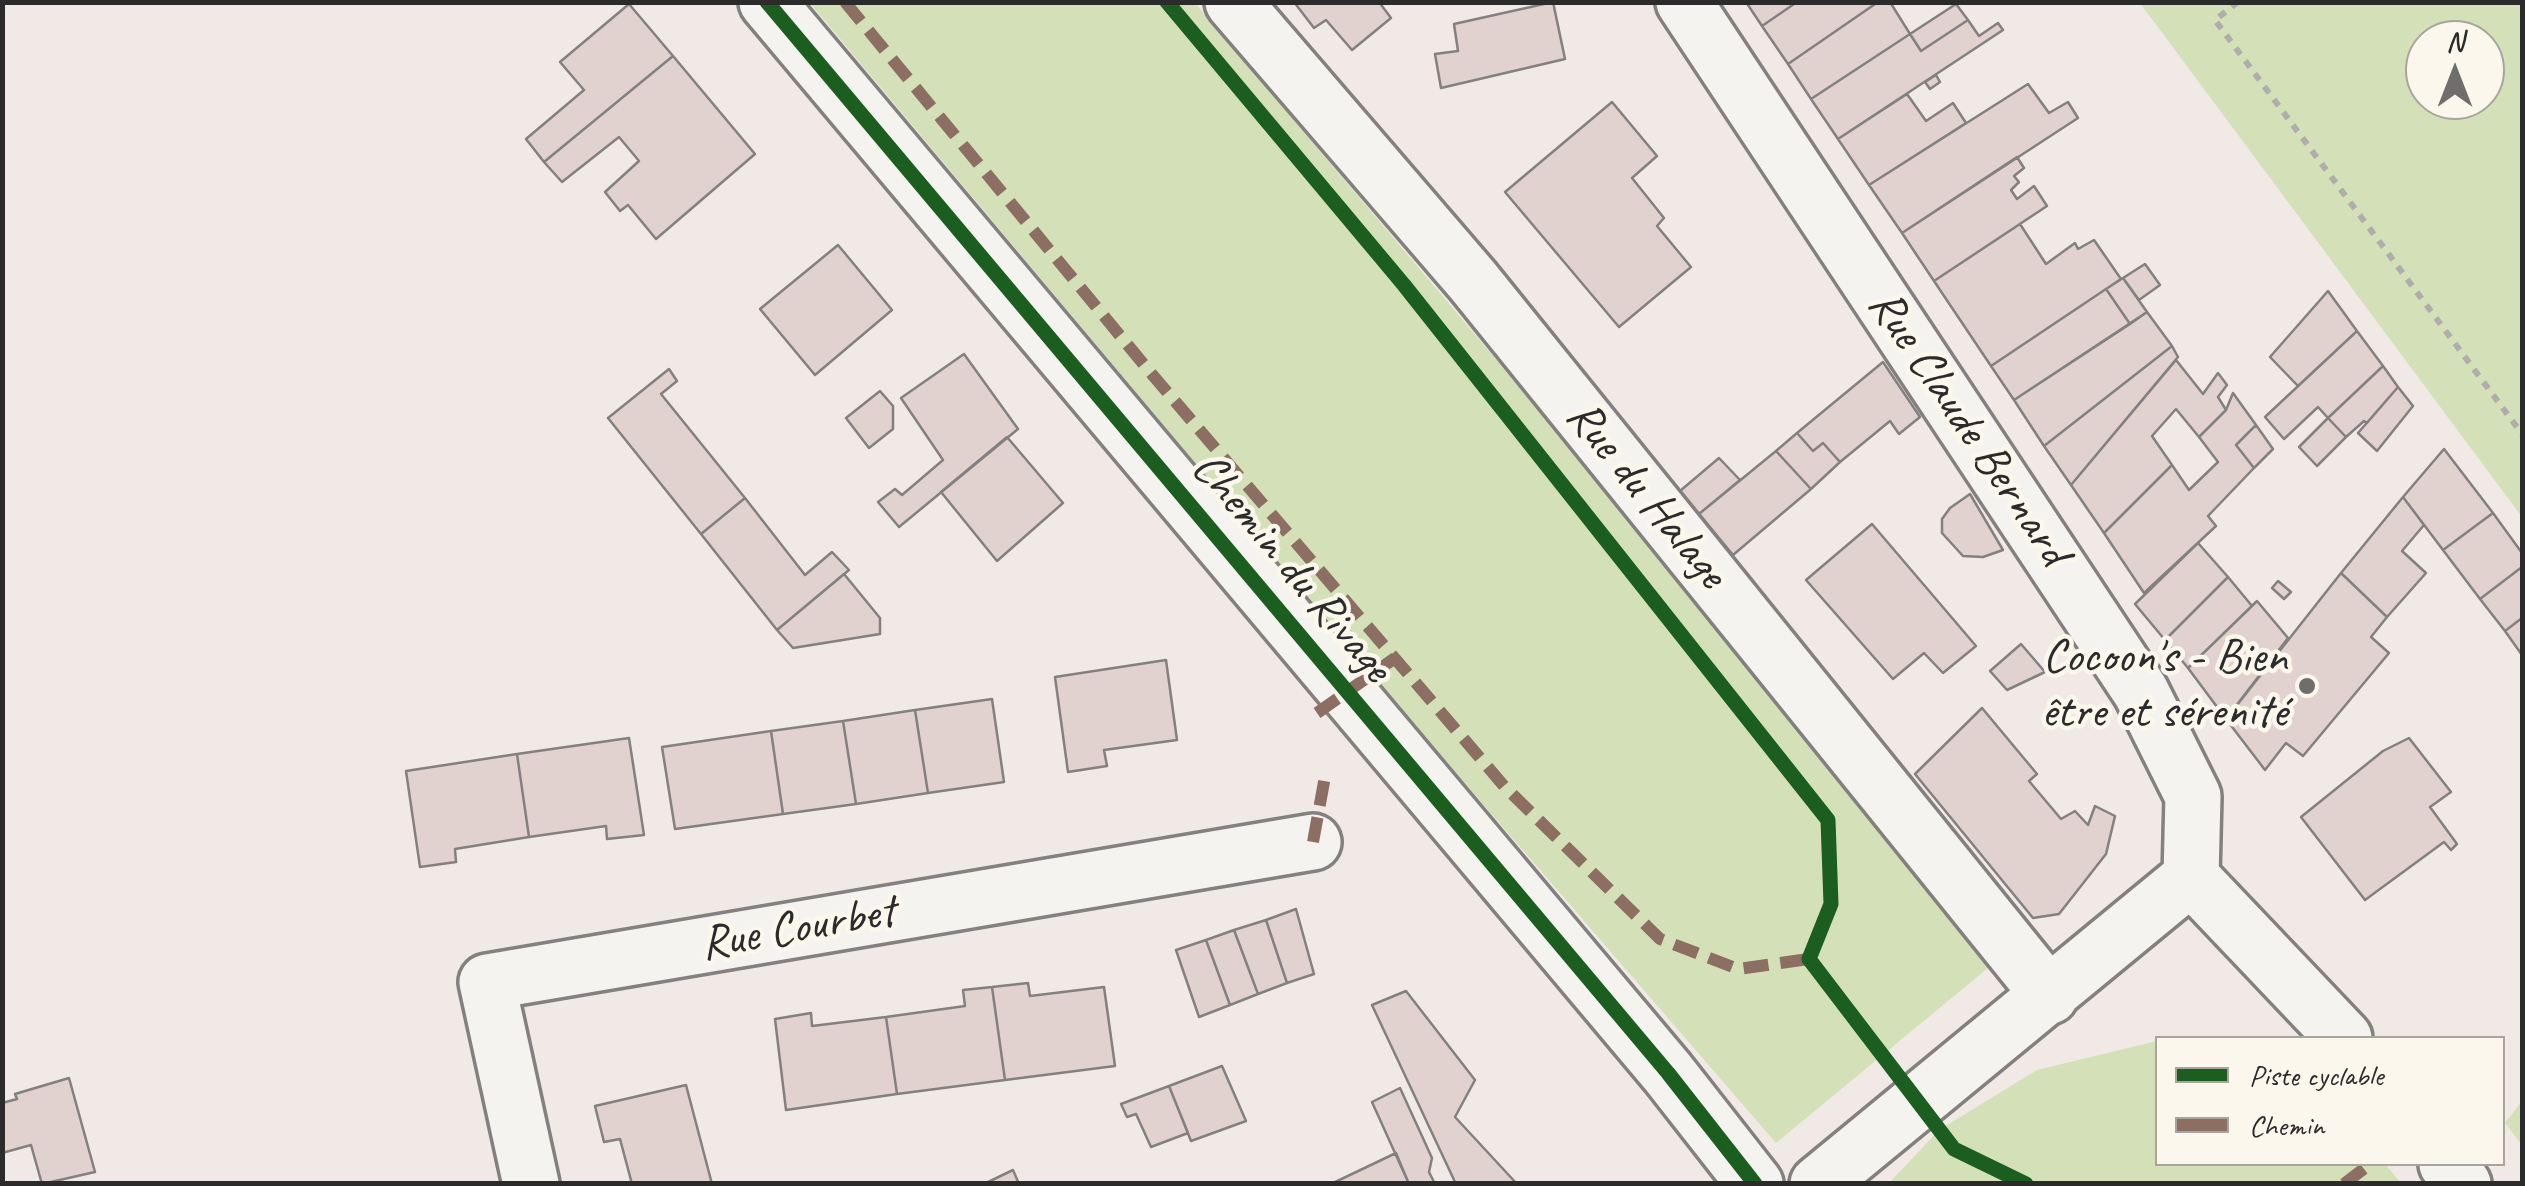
<!DOCTYPE html>
<html>
<head>
<meta charset="utf-8">
<style>
  body { margin:0 }
  #map { position:relative; width:2525px; height:1186px; overflow:hidden; background:#f1e9e5; font-family:Caveat,sans-serif }
  canvas { display:block }
  .frame { position:absolute; inset:0; border:5px solid #2b2b2b; pointer-events:none }
  .legend { position:absolute; left:2155px; top:1036px; width:350px; height:130px; box-sizing:border-box; background:#fbf7ec; border:2px solid #a8a59f; margin:0; padding:12px 18px; list-style:none; font-size:30px; color:#2b2b2b }
  .legend li { display:flex; align-items:center; gap:20px; height:50px }
  .legend b { width:50px; border:2px solid #a8a59f }
  .north { position:absolute; left:2405px; top:20px; width:100px; height:100px; box-sizing:border-box; background:#fbf7ec; border:2px solid #a8a59f; border-radius:50%; rotate:0deg; font-size:28px; font-weight:700; line-height:40px; text-align:center; color:#2b2b2b }
  .north::after { content:''; display:block; margin:auto; width:35px; height:45px; background:#706e6c; clip-path:polygon(50% 0,100% 100%,50% 72%,0 100%) }
</style>
</head>
<body>
<div id="map">
<canvas width="2525" height="1186"></canvas>
<div class="frame"></div>
<ul class="legend">
<li><b style="height:12px;background:#1b5e20"></b>Piste cyclable</li>
<li><b style="height:12px;background:#8d6e63"></b>Chemin</li>
</ul>
<div class="north">N</div>
</div>
<script>
const ctx = document.querySelector('canvas').getContext('2d');
ctx.lineJoin = 'round';
function fill(path, color) {
  ctx.fillStyle = color;
  ctx.fill(path, 'evenodd');
}
function stroke(path, color, width, dash) {
  ctx.strokeStyle = color;
  ctx.lineWidth = width;
  ctx.lineCap = dash ? 'butt' : 'round';
  ctx.setLineDash(dash || []);
  ctx.stroke(path);
}
function drawText(font, color, halo, rows, align = 'center') {
  ctx.font = font + ' Caveat,sans-serif';
  ctx.lineWidth = 9;
  ctx.setLineDash([]);
  ctx.textBaseline = 'middle';
  ctx.strokeStyle = halo;
  ctx.fillStyle = color;
  for (const [text, x, y, turn = 0] of rows) {
    ctx.save();
    ctx.translate(x, y);
    ctx.rotate((+turn || 0) * Math.PI / 180);
    ctx.textAlign = isNaN(turn) ? turn : align;
    if (halo) ctx.strokeText(text, 0, 0);
    ctx.fillText(text, 0, 0);
    ctx.restore();
  }
}
fill(new Path2D(`
  M 810,3 L 1195,3 L 1570,447 L 1994,963 L 1776,1143 L 1406,715 Z
  M 2140,3 L 2522,3 L 2522,518 L 2522,517 ZM 2425,40 L 2485,40 L 2485,100 L 2425,100 Z
  M 2157,1041 L 2158,1164 L 2385,1164 L 2401,1183 L 1889,1183 L 1939,1130 L 2037,1070 Z
  M 2522,1101 L 2522,1145 L 2505,1123 Z`), '#d4e1b8');
const building = new Path2D(`
  M 1294,2 L 1379,2 L 1391,18 L 1352,50 L 1326,20 L 1314,28 Z
  M 1553,2 L 1565,59 L 1441,88 L 1435,54 L 1458,51 L 1454,24 Z
  M 1746,2 L 1797,2 L 1762,26 Z
  M 1797,2 L 1878,2 L 1788,64 L 1762,26 Z
  M 1878,2 L 1890,2 L 1910,34 L 1811,99 L 1788,64 Z
  M 629,4 L 673,56 L 544,162 L 526,139 L 584,90 L 560,62 Z
  M 1956,4 L 1968,20 L 1921,51 L 1910,34 Z
  M 1968,20 L 1979,36 L 1998,23 L 2003,30 L 1838,139 L 1811,99 L 1910,34 L 1921,51 Z
  M 673,56 L 755,154 L 656,239 L 628,205 L 620,211 L 605,192 L 639,161 L 619,137 L 562,182 L 544,162 Z
  M 1936,75 L 1940,82 L 1930,89 L 1925,82 Z
  M 2028,84 L 2049,113 L 2068,102 L 2078,118 L 1902,233 L 1869,185 Z
  M 1907,94 L 1926,121 L 1953,103 L 1966,123 L 1869,185 L 1838,139 Z
  M 1612,102 L 1657,156 L 1632,178 L 1664,218 L 1657,226 L 1691,267 L 1619,327 L 1505,192 Z
  M 2017,157 L 2024,168 L 2014,176 L 2019,182 L 2011,190 L 2017,199 L 2034,186 L 2047,206 L 1934,281 L 1902,233 Z
  M 2020,224 L 2046,264 L 2075,243 L 2078,249 L 2094,240 L 2121,279 L 1991,366 L 1934,281 Z
  M 838,245 L 892,310 L 815,375 L 760,309 Z
  M 2145,264 L 2160,285 L 2139,300 L 2123,278 Z
  M 2123,278 L 2147,312 L 2130,324 L 2106,289 Z
  M 2106,289 L 2130,324 L 2014,400 L 1991,366 Z
  M 2328,291 L 2357,331 L 2298,386 L 2270,357 Z
  M 2147,312 L 2172,346 L 2044,446 L 2014,400 Z
  M 2357,331 L 2383,366 L 2328,418 L 2318,407 L 2284,439 L 2265,417 Z
  M 2172,346 L 2178,357 L 2071,485 L 2044,446 Z
  M 964,354 L 1018,429 L 899,527 L 878,502 L 895,489 L 902,495 L 943,460 L 901,398 Z
  M 2176,360 L 2203,394 L 2218,373 L 2227,385 L 2218,397 L 2226,410 L 2199,437 L 2176,409 L 2152,436 L 2172,465 L 2104,533 L 2071,485 Z
  M 1883,362 L 1920,417 L 1899,434 L 1890,421 L 1840,462 L 1823,443 L 1813,451 L 1797,433 Z
  M 2383,366 L 2398,387 L 2367,423 L 2364,421 L 2346,437 L 2328,418 Z
  M 669,369 L 677,381 L 661,394 L 745,498 L 701,534 L 608,418 Z
  M 2398,387 L 2413,406 L 2377,451 L 2358,433 Z
  M 880,391 L 893,406 L 893,429 L 869,448 L 846,418 Z
  M 2233,393 L 2256,425 L 2236,445 L 2254,468 L 2208,516 L 2216,526 L 2144,593 L 2104,533 L 2172,465 L 2189,490 L 2218,462 L 2199,437 L 2226,410 Z
  M 2328,418 L 2346,437 L 2317,466 L 2299,447 Z
  M 2256,425 L 2273,449 L 2254,468 L 2236,445 Z
  M 1797,433 L 1813,451 L 1823,443 L 1840,462 L 1811,489 L 1776,451 Z
  M 1007,437 L 1063,503 L 997,561 L 941,492 Z
  M 2444,449 L 2493,513 L 2443,550 L 2403,497 Z
  M 1776,451 L 1811,489 L 1733,555 L 1699,514 Z
  M 1719,458 L 1740,480 L 1699,514 L 1680,491 Z
  M 1970,494 L 2003,550 L 1983,557 L 1963,556 L 1942,533 L 1942,519 L 1950,508 Z
  M 2403,497 L 2424,525 L 2402,551 L 2426,573 L 2387,617 L 2341,573 Z
  M 745,498 L 805,575 L 832,552 L 849,570 L 777,630 L 701,534 Z
  M 2493,513 L 2522,553 L 2522,567 L 2480,599 L 2443,550 Z
  M 1872,524 L 1976,646 L 1943,673 L 1924,653 L 1893,679 L 1806,580 Z
  M 2198,543 L 2228,577 L 2165,640 L 2135,604 Z
  M 2522,567 L 2522,618 L 2505,631 L 2480,599 Z
  M 2341,573 L 2387,617 L 2371,637 L 2389,653 L 2303,756 L 2286,743 L 2265,770 L 2226,719 Z
  M 844,574 L 880,618 L 880,634 L 793,648 L 777,630 Z
  M 2228,577 L 2252,606 L 2188,668 L 2165,640 Z
  M 2278,581 L 2291,592 L 2284,599 L 2272,588 Z
  M 2257,601 L 2288,638 L 2226,719 L 2188,668 Z
  M 2522,618 L 2522,655 L 2505,631 Z
  M 2021,644 L 2045,672 L 2007,690 L 1990,671 Z
  M 1166,660 L 1177,740 L 1104,750 L 1107,766 L 1068,772 L 1055,677 Z
  M 992,699 L 1004,782 L 928,793 L 915,710 Z
  M 1982,708 L 2037,774 L 2029,781 L 2061,819 L 2075,811 L 2088,825 L 2095,806 L 2115,816 L 2106,854 L 2059,914 L 2033,918 L 1915,774 Z
  M 915,710 L 928,793 L 856,804 L 843,721 Z
  M 843,721 L 856,804 L 783,814 L 771,731 Z
  M 771,731 L 783,814 L 675,829 L 662,747 Z
  M 629,738 L 644,835 L 607,839 L 606,826 L 529,837 L 517,754 Z
  M 2409,738 L 2451,792 L 2430,807 L 2457,844 L 2451,850 L 2444,842 L 2365,900 L 2301,817 L 2383,751 Z
  M 517,754 L 529,837 L 455,849 L 456,862 L 420,867 L 406,771 Z
  M 1296,909 L 1314,974 L 1287,983 L 1266,920 Z
  M 1266,920 L 1287,983 L 1258,994 L 1234,930 Z
  M 1234,930 L 1258,994 L 1230,1005 L 1206,940 Z
  M 1206,940 L 1230,1005 L 1199,1017 L 1176,950 Z
  M 1028,983 L 1030,996 L 1104,987 L 1115,1066 L 1005,1080 L 992,987 Z
  M 992,987 L 1005,1080 L 897,1094 L 886,1017 L 965,1006 L 963,990 Z
  M 1406,991 L 1475,1080 L 1455,1117 L 1517,1184 L 1451,1184 L 1455,1182 L 1372,1005 Z
  M 811,1013 L 812,1026 L 886,1017 L 897,1094 L 786,1110 L 775,1019 Z
  M 1222,1066 L 1246,1121 L 1191,1141 L 1169,1086 Z
  M 69,1078 L 95,1172 L 42,1184 L 31,1145 L 2,1153 L 2,1103 L 17,1099 L 15,1094 Z
  M 686,1085 L 712,1184 L 632,1184 L 620,1139 L 604,1142 L 595,1106 Z
  M 1169,1086 L 1188,1133 L 1151,1147 L 1136,1114 L 1127,1117 L 1121,1104 Z
  M 1400,1088 L 1432,1158 L 1429,1172 L 1435,1184 L 1409,1184 L 1372,1102 Z
  M 1396,1153 L 1409,1184 L 1331,1184 Z
  M 1013,1170 L 1019,1184 L 984,1184 Z`);
fill(building, '#e1d2d0');
stroke(building, '#84807f', 2.5);
const minor = new Path2D(`
  M 767,2 L 1668,1073 L 1755,1184
  M 1233,2 L 1473,281 L 2050,996
  M 1684,2 L 2141,692 L 2193,796 L 2191,877
  M 2447,1164 L 2463,1184
  M 531,1184 L 487,982 L 1313,842
  M 1818,1184 L 2191,877 L 2344,1038`);
stroke(minor, '#84807f', 62);
stroke(new Path2D(`
  M 2238,2 L 2215,20 L 2522,434`), '#b0aeac', 6, [8, 8]);
stroke(minor, '#f5f3ef', 55);
stroke(new Path2D(`
  M 845,2 L 1150,372 L 1504,786 L 1660,939 L 1738,969 L 1809,959
  M 1317,713 L 1395,658
  M 1313,842 L 1326,771
  M 2344,1184 L 2370,1164`), '#8d6e63', 12, [25, 12]);
stroke(new Path2D(`
  M 767,2 L 1668,1073 L 1755,1184
  M 1167,2 L 1404,285 L 1828,820 L 1831,904 L 1809,959 L 1954,1149 L 2026,1184`), '#1b5e20', 15);
for (const [x, y, r, color] of [
  [2307,686,10,"#706e6c"]
]) {
  const dot = new Path2D();
  dot.arc(x, y, r, 0, 2 * Math.PI);
  ctx.fillStyle = color;
  ctx.fill(dot);
  stroke(dot, '#fbf7ec', 4);
}
drawText('48px', '#2b2b2b', '#fbf7ec', [
  ["Rue Claude Bernard",1968,428,56],
  ["Rue du Halage",1646,495,51],
  ["Chemin du Rivage",1291,568,50],
  ["Rue Courbet",798,929,-10]
]);
drawText('48px', '#2b2b2b', '#fbf7ec', [
  ["Cocoon's - Bien",2287,658],
  ["être et sérenité",2287,713]
], 'right');
</script>
</body>
</html>
